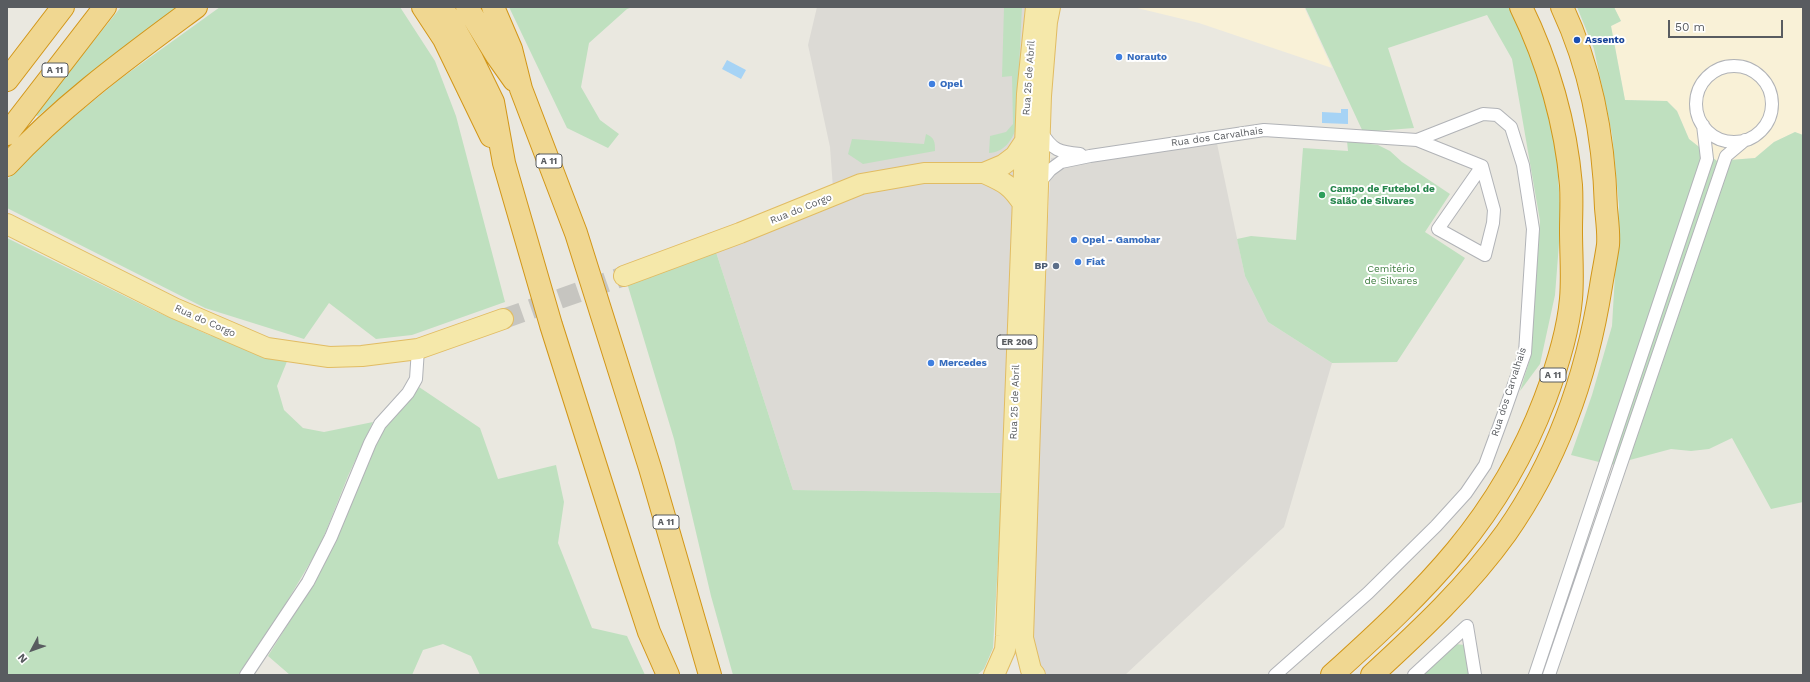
<!DOCTYPE html>
<html>
<head>
<meta charset="utf-8">
<style>
  body { margin:0 }
  #map { position:relative; width:1810px; height:682px; overflow:hidden; background:#eae8e0; font-family:"Work Sans",sans-serif }
  canvas { display:block }
  .frame { position:absolute; inset:0; border:8px solid #595c60; pointer-events:none }
  .north { position:absolute; left:12px; top:630px; width:40px; height:40px; -webkit-text-stroke:3px #fff; paint-order:stroke; rotate:229deg; font-size:11px; font-weight:700; line-height:16px; text-align:center; color:#595c60 }
  .north::after { content:''; display:block; margin:auto; width:14px; height:18px; background:#595c60; clip-path:polygon(50% 0,100% 100%,50% 72%,0 100%) }
  .scale { position:absolute; left:1668px; top:20px; width:115px; height:18px; box-sizing:border-box; border:2px solid #595c60; border-top:0; padding-left:5px; font-size:12px; line-height:14px; white-space:nowrap; color:#595c60; -webkit-text-stroke:3px #fff; paint-order:stroke }
</style>
</head>
<body>
<div id="map">
<canvas width="1810" height="682"></canvas>
<div class="frame"></div>
<div class="north">N</div>
<div class="scale">50 m</div>
</div>
<script>
const ctx = document.querySelector('canvas').getContext('2d');
ctx.lineJoin = 'round';
function fill(path, color) {
  ctx.fillStyle = color;
  ctx.fill(path, 'evenodd');
}
function stroke(path, color, width, dash) {
  ctx.strokeStyle = color;
  ctx.lineWidth = width;
  ctx.lineCap = dash ? 'butt' : 'round';
  ctx.setLineDash(dash || []);
  ctx.stroke(path);
}
function drawText(font, color, halo, rows, align = 'center') {
  ctx.font = font + ' "Work Sans",sans-serif';
  ctx.lineWidth = 4;
  ctx.setLineDash([]);
  ctx.textBaseline = 'middle';
  ctx.strokeStyle = halo;
  ctx.fillStyle = color;
  for (const [text, x, y, turn = 0] of rows) {
    ctx.save();
    ctx.translate(x, y);
    ctx.rotate((+turn || 0) * Math.PI / 180);
    ctx.textAlign = isNaN(turn) ? turn : align;
    if (halo) ctx.strokeText(text, 0, 0);
    ctx.fillText(text, 0, 0);
    ctx.restore();
  }
}
fill(new Path2D(`
  M 1133,7 L 1304,7 L 1332,68 L 1199,23 Z
  M 1614,7 L 1803,7 L 1803,135 L 1795,132 L 1774,142 L 1755,158 L 1717,161 L 1689,139 L 1677,111 L 1667,101 L 1625,100 L 1611,26 L 1621,21 Z`), '#f9f1d7');
fill(new Path2D(`
  M 817,7 L 1032,7 L 1010,493 L 793,490 L 716,252 L 834,202 L 830,147 L 808,45 Z
  M 1215,134 L 1245,276 L 1268,322 L 1332,363 L 1284,527 L 1125,675 L 1042,675 L 1028,636 L 1051,158 Z`), '#dcdad5');
fill(new Path2D(`
  M 121,7 L 179,7 L 115,54 L 38,116 L 34,115 Z
  M 220,7 L 400,7 L 435,61 L 456,116 L 505,302 L 412,335 L 376,339 L 329,303 L 304,339 L 205,308 L 7,208 L 7,180 L 48,138 L 120,79 Z
  M 509,7 L 633,7 L 627,9 L 589,43 L 581,87 L 600,120 L 619,134 L 608,148 L 567,128 Z
  M 1004,7 L 1022,7 L 1016,128 C 1012,141 1004,152 989,153 L 990,136 L 1006,132 L 1013,124 L 1012,76 L 1002,77 Z
  M 1305,7 L 1513,7 L 1542,87 L 1556,148 L 1561,218 L 1555,295 L 1540,364 L 1520,391 L 1530,359 L 1540,221 L 1512,59 L 1487,15 L 1388,48 L 1414,128 L 1363,132 Z
  M 1577,7 L 1614,7 L 1621,21 L 1611,26 L 1625,100 L 1667,101 L 1677,111 L 1689,139 L 1717,161 L 1755,158 L 1774,142 L 1795,132 L 1803,135 L 1803,502 L 1771,509 L 1732,438 L 1709,449 L 1691,451 L 1671,449 L 1611,465 L 1571,455 L 1592,395 L 1612,326 L 1619,206 L 1612,134 L 1594,49 Z
  M 926,134 C 935,138 935,142 935,151 L 863,164 L 848,154 L 852,139 L 924,144 Z
  M 1347,141 L 1378,145 L 1390,151 L 1402,162 L 1450,194 L 1425,232 L 1465,258 L 1397,362 L 1332,363 L 1268,322 L 1245,276 L 1237,239 L 1251,236 L 1296,240 L 1303,148 L 1348,151 Z
  M 7,238 L 155,311 L 209,335 L 288,359 L 277,386 L 284,410 L 303,428 L 324,432 L 373,422 L 348,476 L 320,546 L 282,610 L 238,675 L 7,675 Z
  M 716,252 L 793,490 L 1002,493 L 993,648 L 984,669 L 977,675 L 733,675 L 711,596 L 674,439 L 627,283 Z
  M 419,387 L 480,428 L 498,479 L 556,465 L 564,502 L 558,543 L 592,628 L 627,636 L 645,675 L 480,675 L 471,656 L 443,644 L 423,650 L 412,675 L 290,675 L 268,656 L 316,579 L 383,429 Z
  M 1455,644 L 1465,645 L 1472,675 L 1424,675 Z`), '#bfe0bf');
fill(new Path2D(`
  M 727,60 L 746,70 L 741,79 L 722,69 Z
  M 1341,109 L 1348,109 L 1348,124 L 1322,123 L 1322,112 L 1341,113 Z`), '#a6d3f5');
stroke(new Path2D(`
  M 503,319 L 624,276`), '#c6c5c0', 20, [20, 10]);
const minor = new Path2D(`
  M1696 104a38 38 0 1 1 76 0a38 38 0 1 1-76 0Z
  M 1041,131 C 1052,151 1060,152 1080,154
  M 1039,183 L 1050,170 L 1061,162 L 1090,156 L 1264,130 L 1417,140 L 1482,166 L 1438,229 L 1485,255 L 1493,223 L 1494,210 L 1482,166
  M 1467,626 L 1475,675
  M 246,675 L 308,582 L 331,537 L 370,443 L 380,424 L 408,393 L 416,379 L 418,349
  M 1275,675 L 1368,593 L 1436,526 L 1466,493 L 1485,465 L 1503,416 L 1525,353 L 1533,229 L 1523,165 L 1511,127 L 1497,115 L 1483,114 L 1417,140
  M 1414,675 L 1467,626
  M 1535,675 L 1707,159 L 1703,125
  M 1549,675 L 1726,156 L 1745,140`);
const primary = new Path2D(`
  M 984,173 C 1004,182 1011,185 1023,204
  M 7,224 L 174,308 L 267,348 L 329,357 L 362,356 L 418,349 L 503,319
  M 624,276 L 740,233 L 861,184 L 924,173 L 984,173 L 1003,165 L 1015,156 L 1025,141
  M 994,675 L 1005,650 L 1006,636 L 1027,94 L 1036,7
  M 1035,675 L 1031,670 L 1023,638 L 1041,96 L 1047,22 L 1050,7`);
const motorway = new Path2D(`
  M 423,7 L 444,39 L 491,136
  M 442,7 L 472,59 L 493,102 L 504,163 L 551,325 L 630,574 L 649,632 L 668,675
  M 467,7 L 497,56 L 514,80
  M 493,7 L 511,49 L 521,89 L 576,233 L 650,468 L 710,675
  M 7,80 L 63,7
  M 7,134 L 105,7
  M 7,165 C 63,104 130,56 196,7
  M 1332,675 C 1426,590 1499,520 1545,399 C 1557,367 1568,333 1571,299 C 1573,277 1571,254 1571,231 C 1571,216 1572,201 1571,185 C 1566,125 1548,62 1521,7
  M 1372,675 C 1420,631 1468,586 1506,533 C 1558,459 1587,375 1601,286 C 1603,273 1606,259 1608,245 C 1609,233 1607,220 1606,208 C 1604,140 1591,69 1562,7`);
stroke(minor, '#b1b3b7', 14);
stroke(primary, '#e1bc63', 22);
stroke(motorway, '#d29618', 24);
stroke(minor, '#fff', 12);
stroke(primary, '#f5e8aa', 20);
stroke(motorway, '#f0d791', 22);
for (const [x, y, r, color] of [
  [1577,40,4,"#1a4fb4"],
  [1119,57,4,"#3f7fe0"],
  [932,84,4,"#3f7fe0"],
  [1322,195,4,"#2e9e5b"],
  [1074,240,4,"#3f7fe0"],
  [1078,262,4,"#3f7fe0"],
  [1056,266,4,"#5c6f8a"],
  [931,363,4,"#3f7fe0"]
]) {
  const dot = new Path2D();
  dot.arc(x, y, r, 0, 2 * Math.PI);
  ctx.fillStyle = color;
  ctx.fill(dot);
  stroke(dot, '#fff', 1.5);
}
for (const [x, y, w] of [
  [55,70,26],
  [549,161,26],
  [1017,342,40],
  [1553,375,26],
  [666,522,26]
]) {
  const box = new Path2D();
  box.roundRect(x - w / 2, y - 7, w, 14, 3);
  ctx.fillStyle = '#fff';
  ctx.fill(box);
  stroke(box, '#595c60', 1);
}
drawText('bold 9px', '#595c60', null, [
  ["A 11",55,70],
  ["A 11",549,161],
  ["ER 206",1017,342],
  ["A 11",1553,375],
  ["A 11",666,522]
]);
drawText('bold 10px', '#164399', '#fff', [
  ["Assento",1585,40]
], 'left');
drawText('bold 10px', '#366cbe', '#fff', [
  ["Norauto",1127,57],
  ["Opel",940,84],
  ["Opel - Gamobar",1082,240],
  ["Fiat",1086,262],
  ["Mercedes",939,363]
], 'left');
drawText('10px', '#595c60', '#fff', [
  ["Rua 25 de Abril",1029,78,-86],
  ["Rua dos Carvalhais",1217,137,-8],
  ["Rua do Corgo",801,209,-22],
  ["Rua do Corgo",205,321,24],
  ["Rua dos Carvalhais",1509,392,-72],
  ["Rua 25 de Abril",1015,402,-88]
]);
drawText('bold 10px', '#27864d', '#fff', [
  ["Campo de Futebol de",1330,189],
  ["Salão de Silvares",1330,201]
], 'left');
drawText('bold 10px', '#4e5e75', '#fff', [
  ["BP",1048,266]
], 'right');
drawText('10px', '#3c7b3e', '#fff', [
  ["Cemitério",1391,269],
  ["de Silvares",1391,281]
]);
</script>
</body>
</html>
